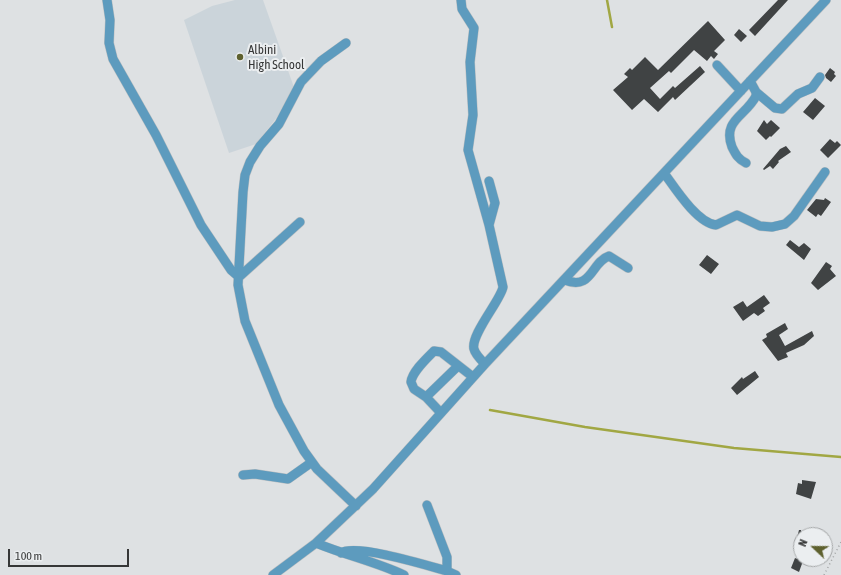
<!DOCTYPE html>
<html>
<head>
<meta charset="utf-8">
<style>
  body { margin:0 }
  #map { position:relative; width:841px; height:575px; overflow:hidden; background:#dee1e3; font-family:"Asap Condensed",sans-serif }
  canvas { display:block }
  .north { position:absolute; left:793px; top:527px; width:40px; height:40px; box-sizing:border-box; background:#ebeef0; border:1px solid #a3a5a6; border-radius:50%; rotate:292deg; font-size:11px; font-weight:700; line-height:16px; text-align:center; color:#363737 }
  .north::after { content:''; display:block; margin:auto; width:14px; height:18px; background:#5e612f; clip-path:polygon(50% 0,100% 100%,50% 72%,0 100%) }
  .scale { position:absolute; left:8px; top:549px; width:121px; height:18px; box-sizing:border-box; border:2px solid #363737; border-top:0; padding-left:5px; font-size:12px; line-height:14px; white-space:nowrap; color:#363737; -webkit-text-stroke:3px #ebeef0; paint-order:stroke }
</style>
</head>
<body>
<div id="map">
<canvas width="841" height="575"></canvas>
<div class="north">N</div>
<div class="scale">100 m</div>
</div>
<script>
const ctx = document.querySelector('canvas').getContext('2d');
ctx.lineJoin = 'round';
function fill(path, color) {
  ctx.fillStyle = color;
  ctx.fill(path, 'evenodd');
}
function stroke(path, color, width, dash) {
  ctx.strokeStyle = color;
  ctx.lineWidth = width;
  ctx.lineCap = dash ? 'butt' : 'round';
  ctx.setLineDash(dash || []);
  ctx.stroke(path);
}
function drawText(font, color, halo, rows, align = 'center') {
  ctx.font = font + ' "Asap Condensed",sans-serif';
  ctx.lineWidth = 4;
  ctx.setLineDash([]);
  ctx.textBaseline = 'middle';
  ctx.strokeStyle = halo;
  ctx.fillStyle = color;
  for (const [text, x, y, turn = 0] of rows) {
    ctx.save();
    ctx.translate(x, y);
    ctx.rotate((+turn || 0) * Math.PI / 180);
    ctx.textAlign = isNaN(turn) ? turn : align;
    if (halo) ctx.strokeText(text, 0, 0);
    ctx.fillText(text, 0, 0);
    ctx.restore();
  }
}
fill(new Path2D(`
  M 235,0 L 263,0 L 296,93 L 256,144 L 229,153 L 184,20 L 212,6 Z`), '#cbd4da');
stroke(new Path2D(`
  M 607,0 L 612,27
  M 490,410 L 585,427 L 734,448 L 841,457`), '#a1a743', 2.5);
fill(new Path2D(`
  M 778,0 L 788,0 L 755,36 L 749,30 Z
  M 708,21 L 725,40 L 714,51 L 718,54 L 714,59 L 711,56 L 707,61 L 694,50 L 671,73 L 669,71 L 650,88 L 660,99 L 673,86 L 675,88 L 700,66 L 705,72 L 675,100 L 673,97 L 658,112 L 644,99 L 632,110 L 613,90 L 628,77 L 624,74 L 630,68 L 632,70 L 645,57 L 658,70 Z
  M 739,29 L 747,36 L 741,42 L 734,35 Z
  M 830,68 L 835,72 L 834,74 L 836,76 L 831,82 L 826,78 L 825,75 Z
  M 815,98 L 825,106 L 813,120 L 803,112 Z
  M 764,120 L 767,124 L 771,120 L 780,128 L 771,137 L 770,136 L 766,140 L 757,131 Z
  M 830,139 L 835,143 L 837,141 L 841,145 L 828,158 L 820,150 Z
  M 786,146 L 791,152 L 778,161 L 779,162 L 773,169 L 770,166 L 764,170 L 763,169 L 780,149 Z
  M 825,198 L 831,202 L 821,216 L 818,214 L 816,217 L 807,210 L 816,199 L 824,200 Z
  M 790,240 L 799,247 L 804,243 L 811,249 L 804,260 L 786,245 Z
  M 707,255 L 719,264 L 711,274 L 699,265 Z
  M 826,262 L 832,266 L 830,269 L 836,276 L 818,290 L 811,283 Z
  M 764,295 L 770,303 L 763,308 L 765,311 L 758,316 L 754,313 L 743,321 L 733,307 L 743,301 L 747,307 Z
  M 785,323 L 788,329 L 779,335 L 785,346 L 812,331 L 814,336 L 804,345 L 786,353 L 788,357 L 778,361 L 762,340 L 767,337 L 766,334 Z
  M 755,371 L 759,377 L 737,395 L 731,388 L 742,377 L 743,379 Z
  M 802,480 L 816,482 L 811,499 L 796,494 L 798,483 L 802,484 Z
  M 799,530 L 801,530 L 801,550 L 794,549 Z
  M 795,558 L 803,561 L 799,572 L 791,568 Z`), '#404344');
const minor = new Path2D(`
  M 107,0 L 110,20 L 109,43 L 113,59 L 156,135 L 201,225 L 231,270 L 239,277
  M 461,0 L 462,9 L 474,28 L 470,62 L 473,115 L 468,150 L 489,225
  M 346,43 L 321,61 L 301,82 L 279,124 L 260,146 L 250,162 L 245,175 L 243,192 L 238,285 L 245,321 L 279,405 L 304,451 L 317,469 L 356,506
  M 717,65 L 741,91
  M 756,92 L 775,108 L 782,109 L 798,94 L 812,88 L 820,77
  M 746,163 C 738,159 736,155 732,147 C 722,120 746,116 756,96 L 756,92 L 750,81
  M 664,173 C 675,188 697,223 716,225 L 737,215 L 760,226 L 772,227 L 785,224 L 794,216 L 825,172
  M 239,277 L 300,222
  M 565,280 C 592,291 591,262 609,256 L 628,268
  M 485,364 C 481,360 475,354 474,349 C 470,335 501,300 503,287 L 489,225 L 495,203 L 489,181
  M 426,397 L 458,366
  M 441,413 L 426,397 L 414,389 L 411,382 C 412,372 426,359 434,351 L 441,352 L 473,377
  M 243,475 L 255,474 L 288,479 L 312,462
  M 427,505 L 447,557 L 447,571
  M 316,543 C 345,555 376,562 404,575
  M 341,553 C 355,543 429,566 447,571 L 456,575
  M 273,575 L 316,543 L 373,489 L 485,364 L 826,0`);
stroke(minor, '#bcbfc1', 10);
stroke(new Path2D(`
  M 824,575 L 841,542`), '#a0a2a3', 1.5, [1, 3]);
stroke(minor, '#5d9bbe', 9);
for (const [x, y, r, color] of [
  [240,57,4,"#5e612f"]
]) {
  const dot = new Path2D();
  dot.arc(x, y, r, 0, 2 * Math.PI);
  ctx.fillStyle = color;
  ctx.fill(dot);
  stroke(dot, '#ebeef0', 1.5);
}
drawText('13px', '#363737', '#ebeef0', [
  ["Albini",248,50],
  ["High School",248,65]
], 'left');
</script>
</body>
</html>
